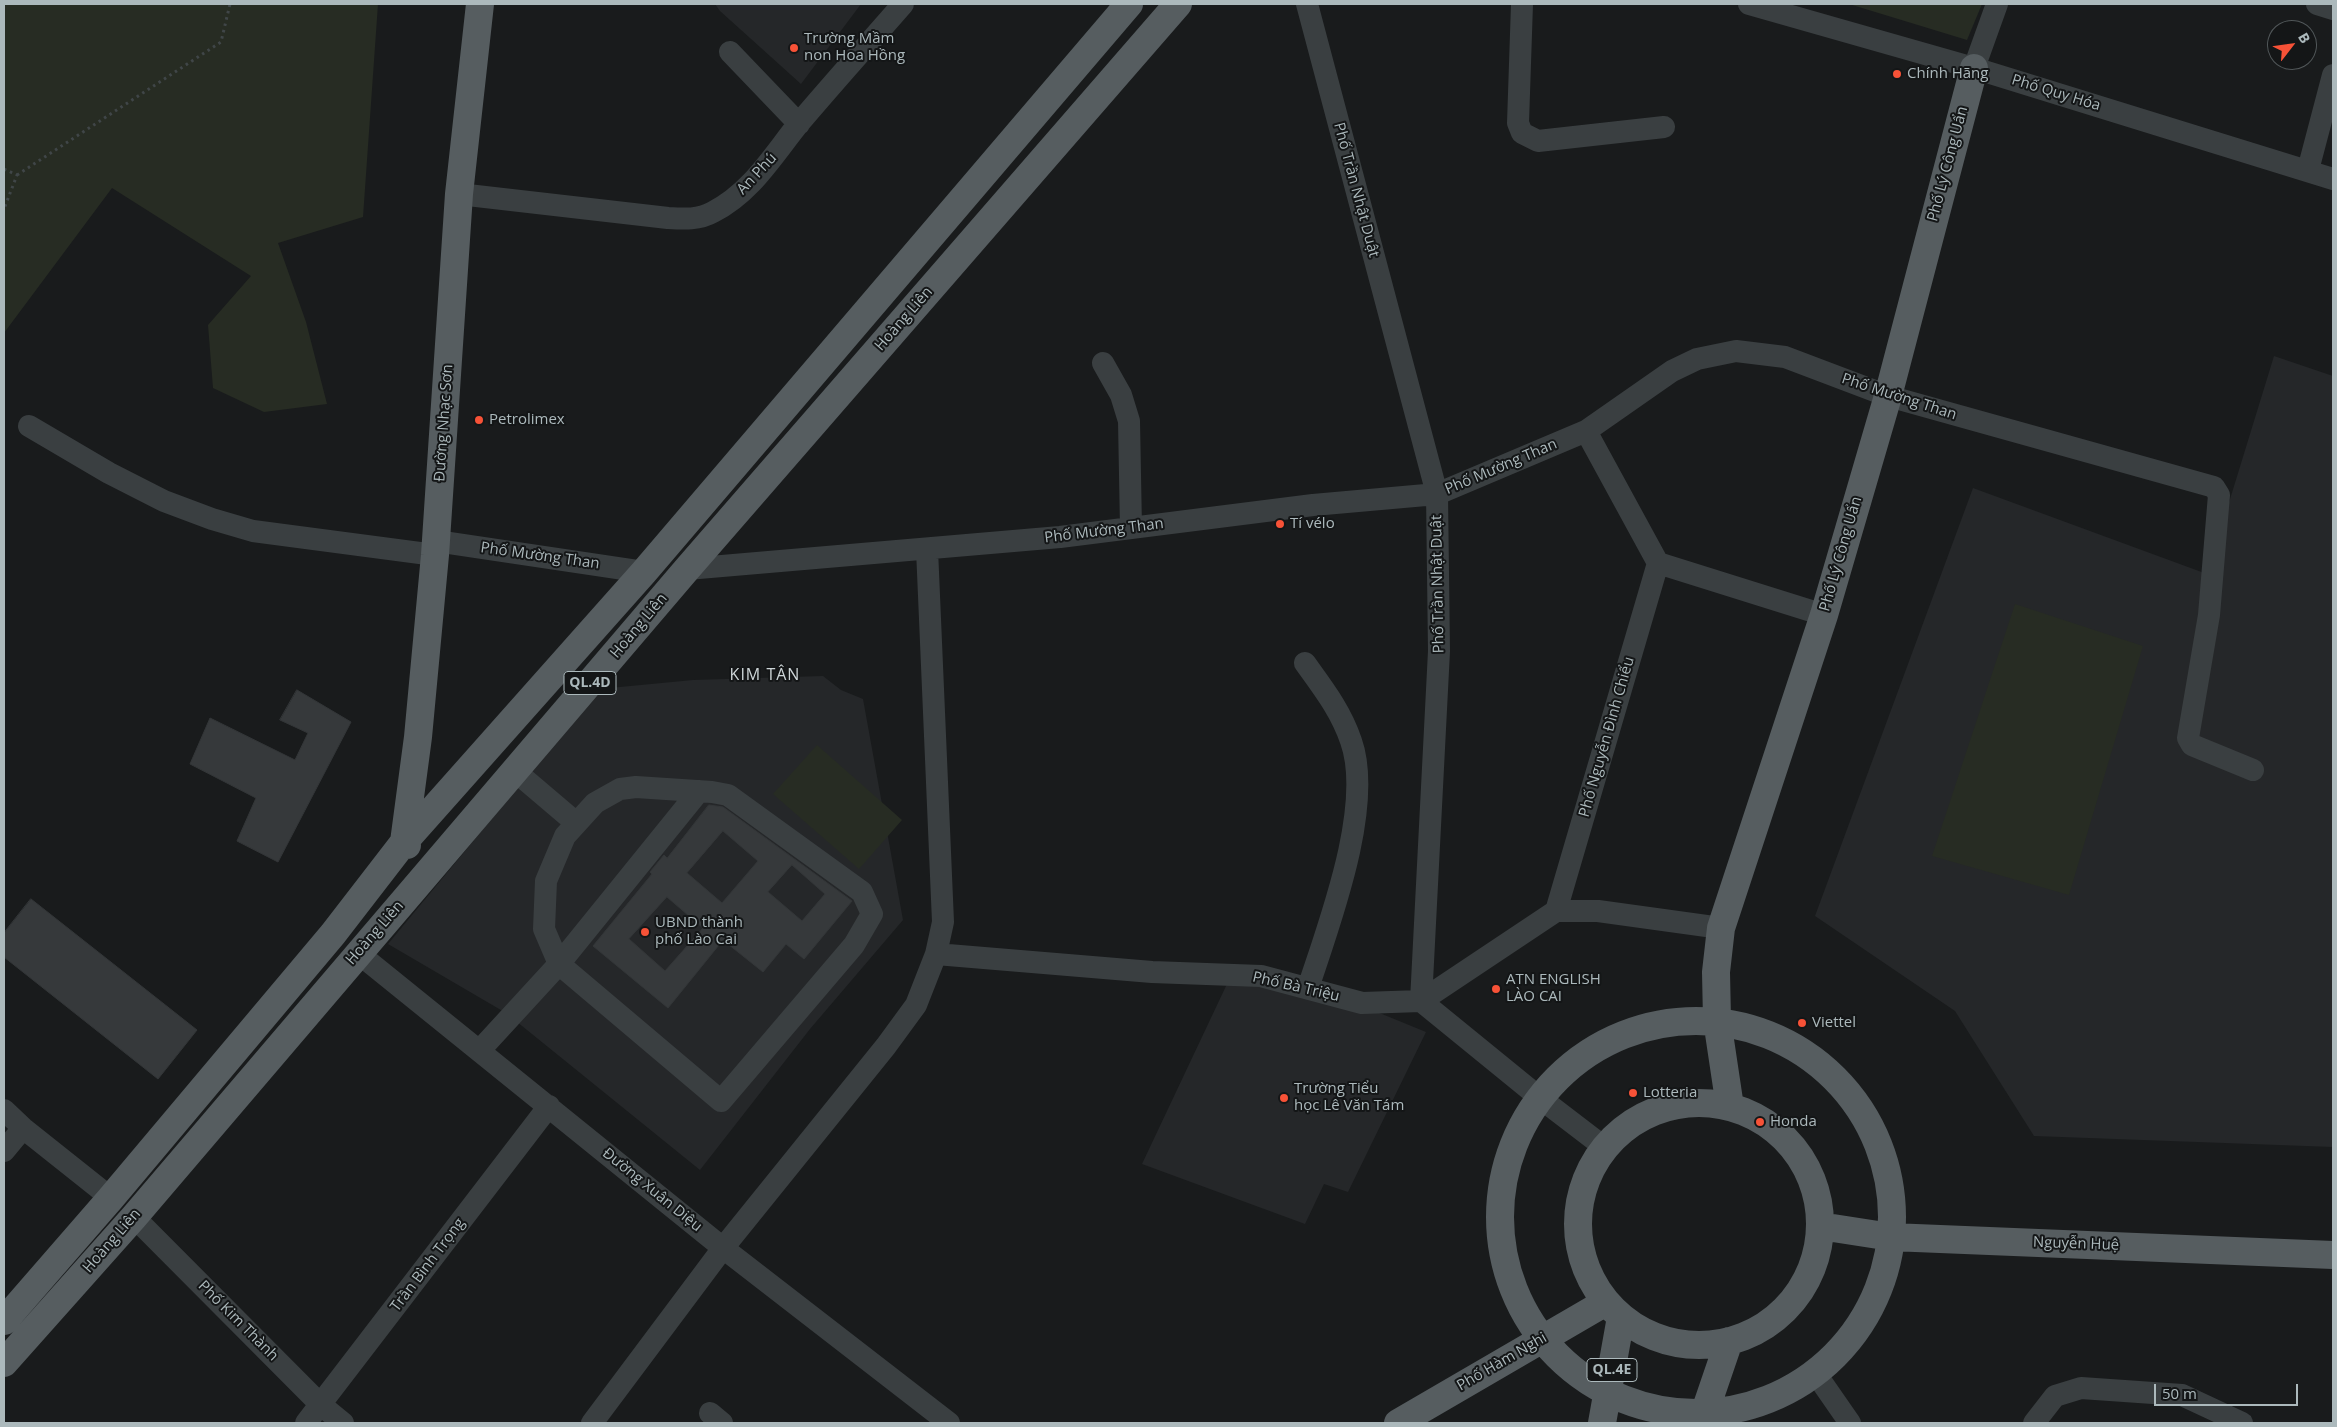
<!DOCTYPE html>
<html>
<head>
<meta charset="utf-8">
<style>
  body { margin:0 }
  #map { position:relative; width:2337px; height:1427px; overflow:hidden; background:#191b1c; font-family:"Open Sans",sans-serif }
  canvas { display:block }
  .frame { position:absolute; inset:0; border:5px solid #acb9bc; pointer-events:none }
  .north { position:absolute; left:2267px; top:20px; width:50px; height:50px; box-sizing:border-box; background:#141617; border:1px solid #515759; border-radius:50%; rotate:60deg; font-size:14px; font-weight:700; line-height:20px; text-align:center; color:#acb9bc }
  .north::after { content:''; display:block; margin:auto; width:18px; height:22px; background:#f75237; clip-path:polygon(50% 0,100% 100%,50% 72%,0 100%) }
  .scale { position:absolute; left:2154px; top:1384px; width:144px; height:22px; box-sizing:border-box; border:2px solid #acb9bc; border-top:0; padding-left:6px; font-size:15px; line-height:18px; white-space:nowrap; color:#acb9bc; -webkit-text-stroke:4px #141617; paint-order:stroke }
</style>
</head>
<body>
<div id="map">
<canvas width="2337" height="1427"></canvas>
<div class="frame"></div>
<div class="north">B</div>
<div class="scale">50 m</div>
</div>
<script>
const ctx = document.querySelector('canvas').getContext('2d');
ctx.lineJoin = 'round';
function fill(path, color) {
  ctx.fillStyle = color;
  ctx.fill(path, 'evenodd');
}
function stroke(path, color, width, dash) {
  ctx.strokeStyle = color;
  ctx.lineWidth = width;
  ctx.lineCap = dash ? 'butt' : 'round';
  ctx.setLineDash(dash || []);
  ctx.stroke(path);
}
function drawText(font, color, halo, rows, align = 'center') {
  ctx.font = font + ' "Open Sans",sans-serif';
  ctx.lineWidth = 4;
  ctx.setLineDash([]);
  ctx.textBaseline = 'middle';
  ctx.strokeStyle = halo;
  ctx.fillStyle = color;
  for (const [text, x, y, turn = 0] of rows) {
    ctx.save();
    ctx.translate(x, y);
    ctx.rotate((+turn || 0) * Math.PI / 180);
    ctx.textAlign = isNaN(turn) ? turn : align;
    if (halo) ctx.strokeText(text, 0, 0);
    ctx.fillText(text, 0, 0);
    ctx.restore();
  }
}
fill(new Path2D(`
  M 715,4 L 861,4 L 801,84 L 720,11 Z
  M 2274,356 L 2333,376 L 2333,1147 L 2034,1136 L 1955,1011 L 1815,916 L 1973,488 L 2207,574 Z
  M 823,676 L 841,690 L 863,699 L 903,920 L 810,1029 L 700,1170 L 506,1013 L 388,944 L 599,689 L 693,680 Z
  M 1235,967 L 1299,980 L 1426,1032 L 1348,1192 L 1324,1184 L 1305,1224 L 1142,1164 Z`), '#252729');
fill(new Path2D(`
  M 4,4 L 378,4 L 363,217 L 278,243 L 306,322 L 327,404 L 264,412 L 213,388 L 208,325 L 251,276 L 112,188 L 4,333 Z
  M 1849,4 L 1982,4 L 1967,40 Z
  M 2015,604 L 2143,646 L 2069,895 L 1932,856 Z
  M 817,745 L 902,820 L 859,869 L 773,794 Z`), '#272c23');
const building = new Path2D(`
  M 297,690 L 351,722 L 278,862 L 237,841 L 256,798 L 190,764 L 210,718 L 295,760 L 308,733 L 280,720 Z
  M 709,805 L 723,807 L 852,901 L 804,959 L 786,944 L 763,972 L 723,940 L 668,1008 L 593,946 L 652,874 L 650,872 L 664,855 L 667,858 ZM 723,831 L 758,861 L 722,903 L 687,873 ZM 792,865 L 825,894 L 802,921 L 768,892 ZM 667,897 L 703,928 L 665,971 L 629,939 Z
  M 31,899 L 197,1030 L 158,1079 L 4,957 L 4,933 Z`);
fill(building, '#36393b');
stroke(building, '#333638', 1);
stroke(new Path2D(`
  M 4,169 L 17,175 L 4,209
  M 17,175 L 221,42 L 230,4`), '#404648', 3, [2.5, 4]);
stroke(new Path2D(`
  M 1307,4 L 1437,494 L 1439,651 L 1421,1001
  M 1522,4 L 1518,123 L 1522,133 L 1538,141 L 1664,127
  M 1749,4 L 1974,68 L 2333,179
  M 2317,4 L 2333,9
  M 730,52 L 799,124
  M 1974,68 L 1997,4
  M 2308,170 L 2333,75
  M 459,194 L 668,218 C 684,219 699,220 713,212 C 752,192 773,155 800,122 C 834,82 869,43 903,4
  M 1103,363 L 1121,395 L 1129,421 L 1131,528
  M 29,426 L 109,473 L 164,501 L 212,519 L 253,531 L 435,555
  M 436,541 L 644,572
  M 1658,563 L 1824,615
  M 687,569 L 1060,537 L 1313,505 L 1437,494 L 1586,431 L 1672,371 L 1697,359 L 1736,351 L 1785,357 L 1888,396 L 2214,487 L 2219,495 L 2209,615 L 2188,738 L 2192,745 L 2253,770
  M 1305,663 C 1323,688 1341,711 1351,741 C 1374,806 1329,924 1308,988
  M 515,771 L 575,822
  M 636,787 L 712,792 L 728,795 L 862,892 L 872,914 L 854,945 L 721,1101 L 559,964 L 544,929 L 546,881 L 565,836 L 595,803 L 620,789 Z
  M 1556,911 L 1658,563 L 1586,431
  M 358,953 L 723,1248 L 949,1423
  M 936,954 L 1152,972 L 1261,976 L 1362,1003 L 1421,1001 L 1540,1098 L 1604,1147
  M 1421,1001 L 1556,911 L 1598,911 L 1721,928
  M 480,1050 L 559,964 L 699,791
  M 4,1110 L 23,1128 L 111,1198
  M 4,1151 L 23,1128
  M 134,1217 L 321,1405 L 343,1423
  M 1816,1374 L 1850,1423
  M 710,1413 L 722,1423
  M 306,1423 L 549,1106
  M 592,1423 L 723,1248 L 886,1046 L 916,1005 L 936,954 L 943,922 L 927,549
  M 2034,1423 L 2055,1396 L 2081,1388 L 2182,1395 L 2242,1423`), '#3a3f41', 22);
stroke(new Path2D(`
  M 407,845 L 404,842 L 418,737 L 435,555 L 459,194 L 480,4
  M1500 1217a196 196 0 1 1 392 0a196 196 0 1 1-392 0Z
  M1578 1224a121 121 0 1 1 242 0a121 121 0 1 1-242 0Z
  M 1730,1107 L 1717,1020 L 1716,972 L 1721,928 L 1824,615 L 1888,396 L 1974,68
  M 1820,1226 L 1891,1237 L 2333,1255
  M 4,1321 L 111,1198 L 333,934 L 404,842 L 644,572 L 1129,4
  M 4,1363 L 134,1217 L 687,569 L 1178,4
  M 1398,1423 L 1606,1302
  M 1602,1423 L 1621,1317
  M 1701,1423 L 1729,1341`), '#565d60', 28);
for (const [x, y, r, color] of [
  [794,48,5,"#f75237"],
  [1897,74,5,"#f75237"],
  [479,420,5,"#f75237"],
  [1280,524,5,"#f75237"],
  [645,932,5,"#f75237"],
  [1496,989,5,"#f75237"],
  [1802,1023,5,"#f75237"],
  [1633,1093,5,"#f75237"],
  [1284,1098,5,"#f75237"],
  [1760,1122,5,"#f75237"]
]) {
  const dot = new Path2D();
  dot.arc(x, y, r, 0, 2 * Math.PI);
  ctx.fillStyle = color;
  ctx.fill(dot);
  stroke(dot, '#141617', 2);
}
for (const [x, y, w] of [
  [590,683,52],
  [1612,1370,50]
]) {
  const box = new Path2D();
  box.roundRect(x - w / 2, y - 11.5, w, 23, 4);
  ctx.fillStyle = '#141617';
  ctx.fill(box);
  stroke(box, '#acb9bc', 1);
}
drawText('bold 14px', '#acb9bc', null, [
  ["QL.4D",590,683],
  ["QL.4E",1612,1370]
]);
drawText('15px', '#acb9bc', '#141617', [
  ["Trường Mầm",804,39],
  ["non Hoa Hồng",804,56],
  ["Chính Hãng",1907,74],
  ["Petrolimex",489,420],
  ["Tí vélo",1290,524],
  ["UBND thành",655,923],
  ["phố Lào Cai",655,940],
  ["ATN ENGLISH",1506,980],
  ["LÀO CAI",1506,997],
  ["Viettel",1812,1023],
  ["Trường Tiểu",1294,1089],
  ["học Lê Văn Tám",1294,1106],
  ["Lotteria",1643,1093],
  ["Honda",1770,1122]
], 'left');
drawText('15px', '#acb9bc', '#141617', [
  ["Phố Quy Hóa",2056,93,17],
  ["Phố Lý Công Uẩn",1948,164,-75],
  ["An Phú",757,174,-47],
  ["Phố Trần Nhật Duật",1356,190,75],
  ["Hoàng Liên",904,319,-49],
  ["Phố Mường Than",1899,397,18],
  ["Đường Nhạc Sơn",444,423,-86],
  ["Phố Mường Than",1501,467,-23],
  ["Phố Mường Than",1104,531,-7],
  ["Phố Lý Công Uẩn",1841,554,-74],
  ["Phố Mường Than",540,556,8],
  ["Phố Trần Nhật Duật",1438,584,-91],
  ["Hoàng Liên",639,626,-50],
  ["Phố Nguyễn Đình Chiểu",1607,737,-74],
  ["Hoàng Liên",375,933,-49],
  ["Phố Bà Triệu",1296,987,13],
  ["Đường Xuân Diệu",652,1190,39],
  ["Hoàng Liên",112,1241,-49],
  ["Nguyễn Huệ",2076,1244,2],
  ["Trần Bình Trọng",428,1265,-53],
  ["Phố Kim Thành",238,1321,45],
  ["Phố Hàm Nghi",1502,1362,-30]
]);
ctx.letterSpacing = '1px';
drawText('16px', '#cdd5d7', '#141617', [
  ["KIM TÂN",765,675]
]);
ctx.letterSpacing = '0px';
</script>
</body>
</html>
